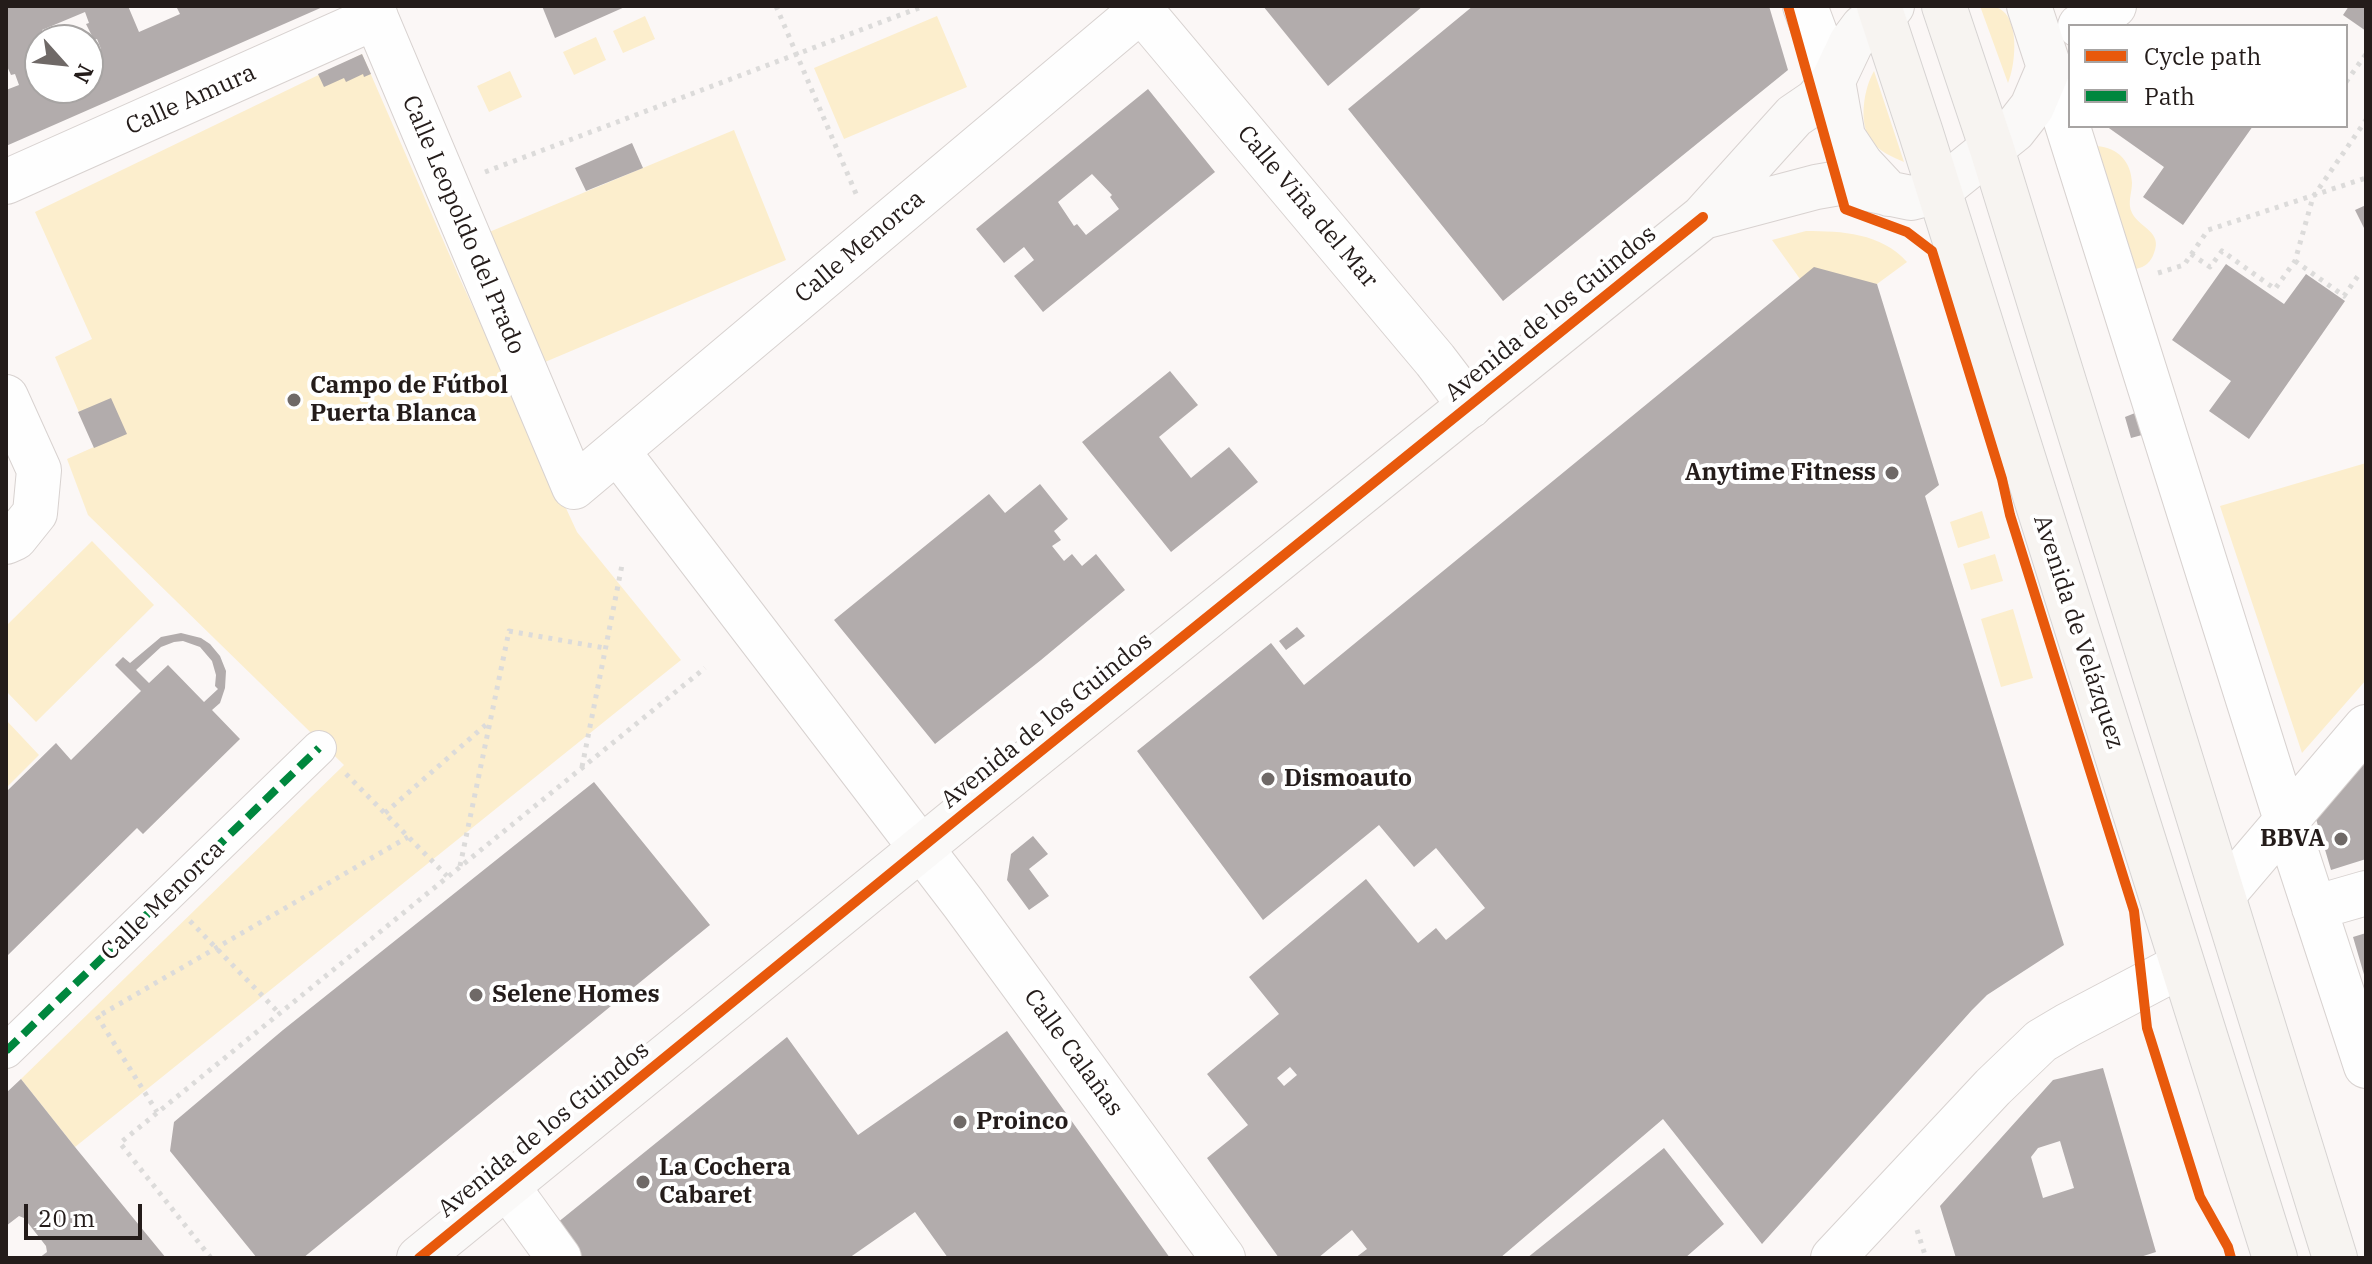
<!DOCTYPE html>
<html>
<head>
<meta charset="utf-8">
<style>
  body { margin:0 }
  #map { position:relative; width:2372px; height:1264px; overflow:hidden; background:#fbf7f6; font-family:"IBM Plex Serif",serif }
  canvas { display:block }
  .frame { position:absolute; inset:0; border:8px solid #241c1a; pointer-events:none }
  .legend { position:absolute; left:2068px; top:24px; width:280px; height:104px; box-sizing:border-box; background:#fff; border:2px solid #a7a4a3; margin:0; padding:10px 14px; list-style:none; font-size:24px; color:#241c1a }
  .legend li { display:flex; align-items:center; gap:16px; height:40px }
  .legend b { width:40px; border:2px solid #a7a4a3 }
  .north { position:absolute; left:24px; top:24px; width:80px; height:80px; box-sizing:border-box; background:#fff; border:2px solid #a7a4a3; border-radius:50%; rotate:117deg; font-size:22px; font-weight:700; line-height:32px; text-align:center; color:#241c1a }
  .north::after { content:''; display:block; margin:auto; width:28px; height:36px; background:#6f6967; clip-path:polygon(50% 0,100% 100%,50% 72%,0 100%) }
  .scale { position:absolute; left:24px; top:1204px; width:118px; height:36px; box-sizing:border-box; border:4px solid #241c1a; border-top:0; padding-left:10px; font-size:24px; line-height:28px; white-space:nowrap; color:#241c1a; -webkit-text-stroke:6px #fff; paint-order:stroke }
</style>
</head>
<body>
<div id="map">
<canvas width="2372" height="1264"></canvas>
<div class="frame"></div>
<ul class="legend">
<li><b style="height:10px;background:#e8590c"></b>Cycle path</li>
<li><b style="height:10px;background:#00873e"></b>Path</li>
</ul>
<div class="north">N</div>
<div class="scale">20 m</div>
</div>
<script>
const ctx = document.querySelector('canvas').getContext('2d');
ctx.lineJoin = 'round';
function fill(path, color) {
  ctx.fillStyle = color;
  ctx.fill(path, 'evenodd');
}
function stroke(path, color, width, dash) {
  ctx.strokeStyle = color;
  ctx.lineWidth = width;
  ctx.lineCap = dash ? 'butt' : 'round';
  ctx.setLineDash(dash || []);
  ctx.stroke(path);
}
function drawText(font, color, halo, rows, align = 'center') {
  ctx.font = font + ' "IBM Plex Serif",serif';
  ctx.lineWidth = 8;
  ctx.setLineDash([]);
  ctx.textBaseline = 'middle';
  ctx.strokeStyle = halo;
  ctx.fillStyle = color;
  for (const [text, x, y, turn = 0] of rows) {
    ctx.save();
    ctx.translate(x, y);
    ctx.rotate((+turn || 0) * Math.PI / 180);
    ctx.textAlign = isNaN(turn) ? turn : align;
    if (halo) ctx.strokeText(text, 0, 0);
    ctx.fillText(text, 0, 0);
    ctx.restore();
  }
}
fill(new Path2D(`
  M 1980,6 C 1989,6 1998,5 2005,13 C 2019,28 2015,66 2008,83 Z
  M 645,16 L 655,39 L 623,53 L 613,31 Z
  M 937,16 L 967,87 L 844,139 L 814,68 Z
  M 596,37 L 606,60 L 574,75 L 563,52 Z
  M 362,54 L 460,279 L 577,532 L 681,660 L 75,1147 L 21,1079 L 344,765 L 88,515 L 67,459 L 94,447 L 55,357 L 92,339 L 35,212 Z
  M 510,71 L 522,97 L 489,112 L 477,86 Z
  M 1874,71 L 1904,162 C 1892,157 1879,151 1871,141 C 1858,123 1864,88 1874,71 Z
  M 734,130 L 786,260 L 538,365 L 482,235 Z
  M 2097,146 C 2118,148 2131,161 2132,183 C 2132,193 2127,203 2132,213 C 2140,228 2163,232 2154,253 C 2151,262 2145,267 2136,269 Z
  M 1806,231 C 1842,231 1881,233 1907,262 L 1877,284 L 1800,279 L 1772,240 Z
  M 2366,463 L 2366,680 L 2302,753 L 2220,506 Z
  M 1982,511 L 1990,538 L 1958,548 L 1950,522 Z
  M 92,541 L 154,605 L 36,722 L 6,691 L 6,626 Z
  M 1995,554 L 2003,581 L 1971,590 L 1963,564 Z
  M 2013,609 L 2033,678 L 2001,687 L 1981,619 Z
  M 6,720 L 39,755 L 6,788 Z`), '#fceecd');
fill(new Path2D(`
  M 6,6 L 128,6 L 139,32 L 180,14 L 176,6 L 325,6 L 6,146 L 6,90 L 19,85 L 15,74 L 11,75 L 6,64 ZM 85,12 L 89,23 L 86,24 L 94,40 L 97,39 L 101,49 L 88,54 L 88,88 L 40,88 L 40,40 L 46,40 L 42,30 Z
  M 542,6 L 627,6 L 555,38 Z
  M 1263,6 L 1423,6 L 1328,86 Z
  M 1473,6 L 1769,6 L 1788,70 L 1503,301 L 1348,109 Z
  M 2349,6 L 2366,6 L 2366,31 L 2343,15 Z
  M 362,54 L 371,74 L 364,77 L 363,74 L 346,82 L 344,78 L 324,87 L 318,74 Z
  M 1148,89 L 1215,172 L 1043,312 L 1014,276 L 1034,260 L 1024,247 L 1004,263 L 976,229 ZM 1092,174 L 1112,195 L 1110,197 L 1119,209 L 1086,235 L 1077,224 L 1074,226 L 1058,202 Z
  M 2106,126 L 2253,126 L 2183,225 L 2143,197 L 2164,167 Z
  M 632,143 L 643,168 L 586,191 L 575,168 Z
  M 2366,205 L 2366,232 L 2355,210 Z
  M 2226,264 L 2284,304 L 2306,274 L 2345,301 L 2249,439 L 2209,411 L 2231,381 L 2172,340 Z
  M 1814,267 L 1877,284 L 1939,485 L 1925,496 L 2064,945 L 1987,995 L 1972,1010 L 1762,1244 L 1663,1119 L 1500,1258 L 1355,1258 L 1367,1249 L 1352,1230 L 1318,1258 L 1279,1258 L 1207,1158 L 1248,1125 L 1207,1074 L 1279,1014 L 1249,977 L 1366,879 L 1418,943 L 1436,928 L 1446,940 L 1485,908 L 1436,848 L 1414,867 L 1379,825 L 1263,920 L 1137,751 L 1271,643 L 1304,685 ZM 1290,1067 L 1297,1075 L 1284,1086 L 1277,1078 Z
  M 1170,371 L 1198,405 L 1159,437 L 1191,478 L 1229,447 L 1258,482 L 1171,552 L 1082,442 Z
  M 111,398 L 127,434 L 94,448 L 78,412 Z
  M 2135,413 L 2142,435 L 2131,438 L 2125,417 Z
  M 1040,484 L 1068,519 L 1054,531 L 1061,540 L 1052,546 L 1064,561 L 1072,554 L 1082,566 L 1096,554 L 1125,590 L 1041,660 L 935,744 L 834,620 L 989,494 L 1005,513 Z
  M 1297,627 L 1305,636 L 1286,650 L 1279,641 Z
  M 181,633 L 201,638 L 210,644 L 220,656 L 226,671 L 225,688 L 220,703 L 212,710 L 240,739 L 143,834 L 137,828 L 6,957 L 6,792 L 56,743 L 71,760 L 141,691 L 115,665 L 123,657 L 130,663 L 161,637 ZM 183,641 L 200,647 L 212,661 L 216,675 L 215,686 L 218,689 L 204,702 L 168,665 L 149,683 L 136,670 L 161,647 L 174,642 Z
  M 2366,760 L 2366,859 L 2331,870 L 2316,819 Z
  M 594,782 L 710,925 L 303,1258 L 257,1258 L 170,1151 L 174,1122 L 283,1030 Z
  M 1033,836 L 1048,854 L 1029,869 L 1049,896 L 1029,910 L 1007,880 L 1011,854 Z
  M 2366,933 L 2366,978 L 2365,978 L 2353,937 Z
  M 1007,1031 L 1170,1258 L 948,1258 L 915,1212 L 849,1258 L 581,1258 L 557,1223 L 787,1037 L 858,1135 Z
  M 2103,1068 L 2156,1252 L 2137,1258 L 1956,1258 L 1940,1206 L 2053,1080 ZM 2060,1141 L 2074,1188 L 2043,1198 L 2031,1157 L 2038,1148 Z
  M 21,1079 L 75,1147 L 166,1258 L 39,1258 L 47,1252 L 46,1246 L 24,1218 L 19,1216 L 6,1226 L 6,1093 Z
  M 1664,1148 L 1724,1224 L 1685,1258 L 1527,1258 Z`), '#b2acac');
const pedestrian = new Path2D(`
  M 6,1051 L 319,748`);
const minor = new Path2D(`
  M 371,6 L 574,487 L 1146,6
  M 1135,6 L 1141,10 L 1435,360 L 1470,406
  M 1805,6 L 1833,81
  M 2049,67 L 2297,855 L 2366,1066
  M 6,182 L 376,17
  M 6,397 L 39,470 L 35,513 L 15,538 L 6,542
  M 618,452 L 963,903 L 1223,1258
  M 2223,895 L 2366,727
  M 2314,908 L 2366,893
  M 507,1186 L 559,1258
  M 1833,1258 L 1993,1087 L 2041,1041 L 2068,1025 L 2182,965`);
const tertiary = new Path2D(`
  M 2080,26 L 2114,6`);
const secondary = new Path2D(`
  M 1833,81 L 1843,137 L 1861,164 L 1889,194
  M 1703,217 L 1816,187 L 1839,183 L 1911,198 L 1938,191 L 2014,130 L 2032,107 L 2049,67 L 2029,6
  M 419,1258 L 963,814 L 1703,217 L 1794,116 L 1816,101 L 1833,81 L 1851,43 L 1863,27 L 1892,6`);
const primary = new Path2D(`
  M 1879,6 L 1921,133 L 2275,1258
  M 1944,6 L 1992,149 L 2335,1258`);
stroke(pedestrian, '#d8d2d0', 36);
stroke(minor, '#d8d2d0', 46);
stroke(tertiary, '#d8d2d0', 46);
stroke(secondary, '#d8d2d0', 46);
stroke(primary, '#d6d3d2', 46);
stroke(new Path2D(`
  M 776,6 L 857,196
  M 2346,82 L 2366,54
  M 485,172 L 924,6
  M 2191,254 L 2210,267 L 2222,251 L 2275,289 L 2295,261 L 2313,197 L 2366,120
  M 2295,261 L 2344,296 L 2360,273
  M 2158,273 L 2184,265 L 2208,230 L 2366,178
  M 582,767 L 622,565
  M 346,774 L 447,876
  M 385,813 L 489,722
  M 460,866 L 509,631 L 605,648
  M 190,921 L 279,1013
  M 102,1014 L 408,837
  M 97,1016 L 157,1112
  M 1917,1230 L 1926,1258
  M 211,1258 L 120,1143 L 705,668`), '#dcdbda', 5, [4, 6]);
stroke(pedestrian, '#fefefe', 34);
stroke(minor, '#fefefe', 44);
stroke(tertiary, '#fefefe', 44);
stroke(secondary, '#faf9f8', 44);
stroke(primary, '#f7f4f1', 44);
stroke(new Path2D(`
  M 6,1051 L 319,748`), '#00873e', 8, [16, 8]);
stroke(new Path2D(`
  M 1788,6 L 1845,209 L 1907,232 L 1932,251 L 2002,479 L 2010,515 L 2134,911 L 2147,1028 L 2200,1197 L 2228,1247 L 2231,1258
  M 419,1258 L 963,814 L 1703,217`), '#e8590c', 10);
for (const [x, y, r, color] of [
  [294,400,8,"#6f6967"],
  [1892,473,8,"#6f6967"],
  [1268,779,8,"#6f6967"],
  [2341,839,8,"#6f6967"],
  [476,995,8,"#6f6967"],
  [960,1122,8,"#6f6967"],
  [643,1182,8,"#6f6967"]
]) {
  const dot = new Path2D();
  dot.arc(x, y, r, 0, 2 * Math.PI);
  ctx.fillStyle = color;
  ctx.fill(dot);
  stroke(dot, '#fff', 3);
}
drawText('24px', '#241c1a', '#fff', [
  ["Calle Amura",191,100,-24],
  ["Calle Viña del Mar",1307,207,50],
  ["Calle Leopoldo del Prado",463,225,67],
  ["Calle Menorca",860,247,-40],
  ["Avenida de los Guindos",1551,314,-39],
  ["Avenida de Velázquez",2078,632,72],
  ["Avenida de los Guindos",1047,721,-39],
  ["Calle Menorca",163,901,-44],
  ["Calle Calañas",1073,1053,54],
  ["Avenida de los Guindos",544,1130,-39]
]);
drawText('bold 24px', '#241c1a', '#fff', [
  ["Campo de Fútbol",310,386],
  ["Puerta Blanca",310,414],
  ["Anytime Fitness",1876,473,"right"],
  ["Dismoauto",1284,779],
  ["BBVA",2325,839,"right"],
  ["Selene Homes",492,995],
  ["Proinco",976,1122],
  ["La Cochera",659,1168],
  ["Cabaret",659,1196]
], 'left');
</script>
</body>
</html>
